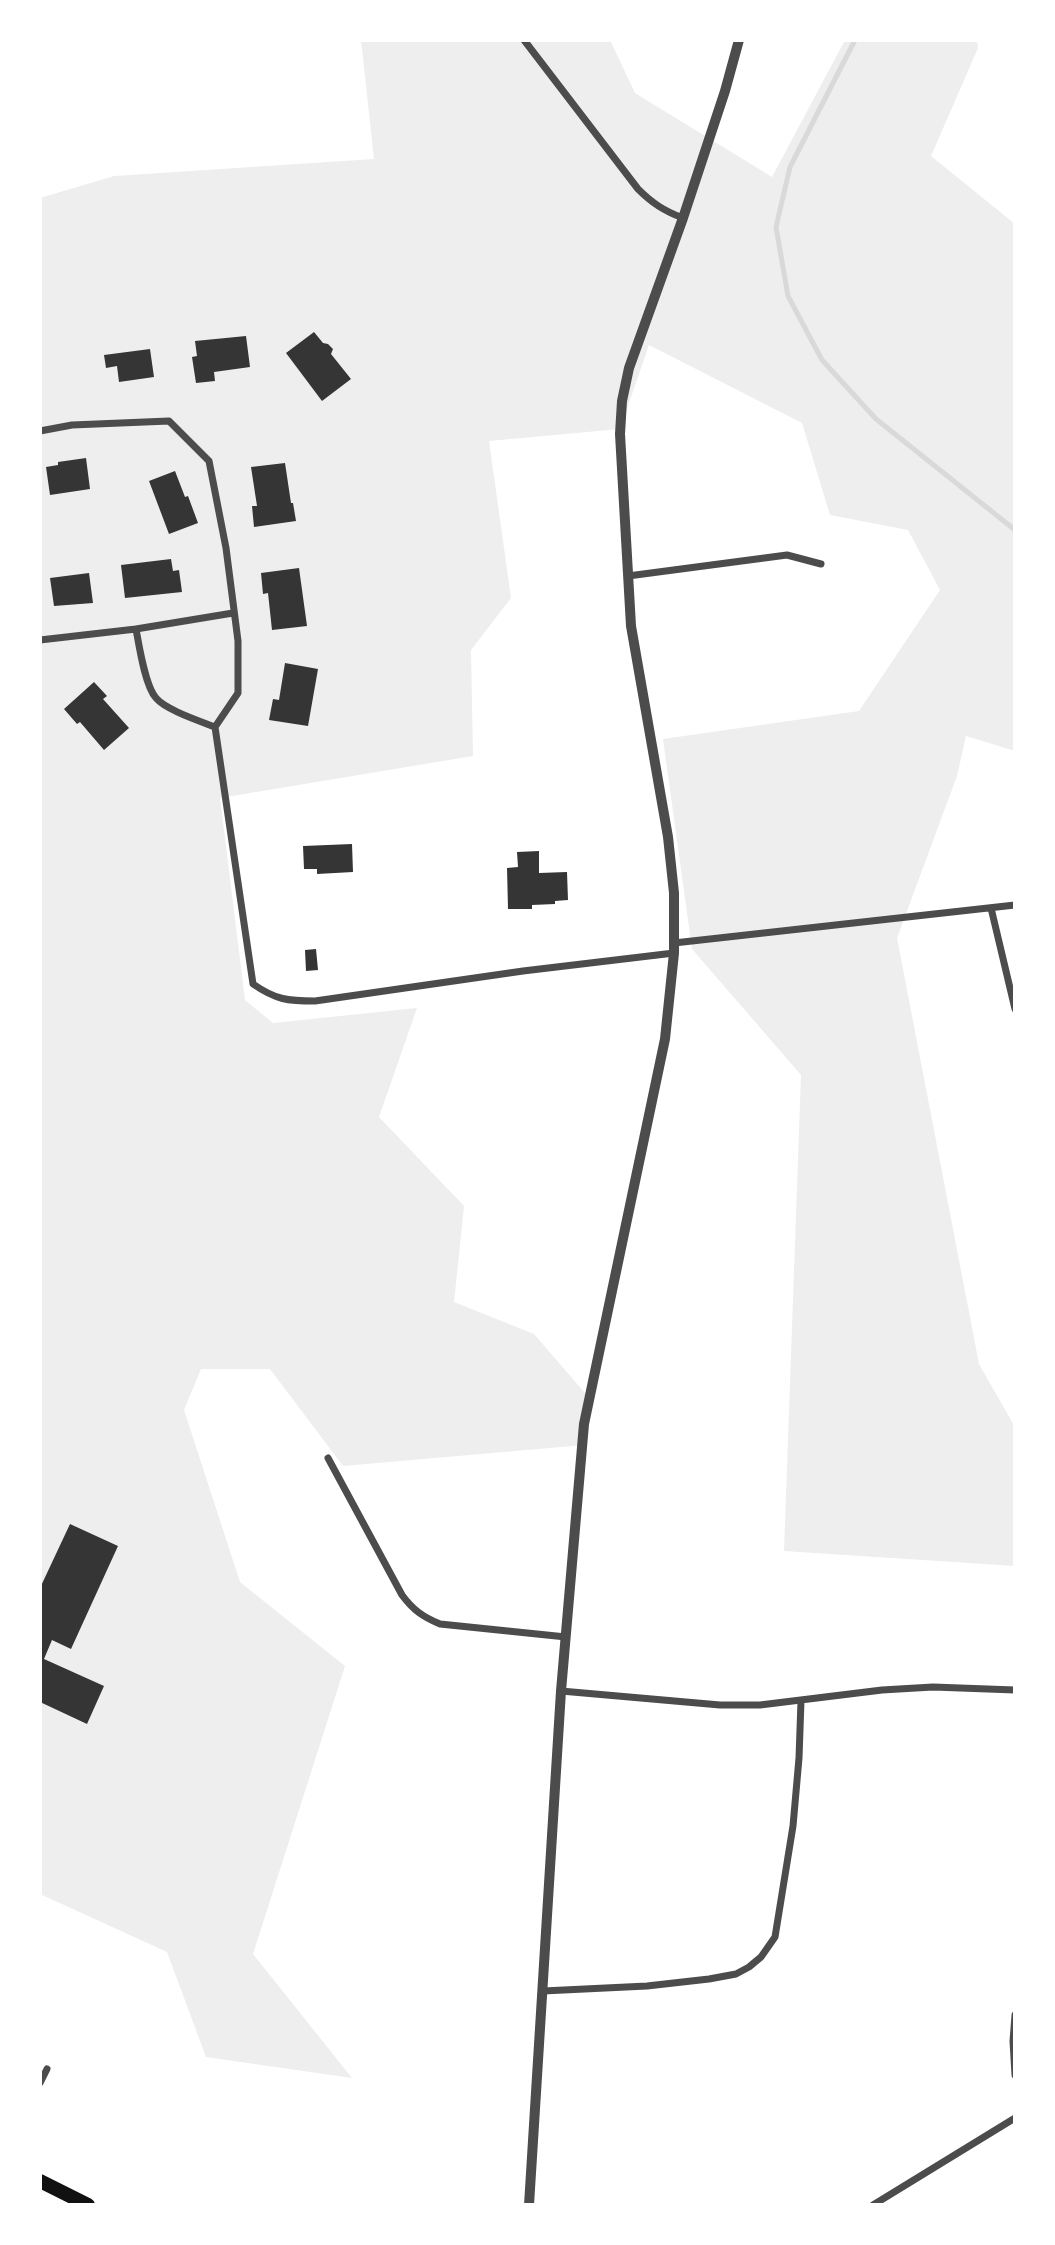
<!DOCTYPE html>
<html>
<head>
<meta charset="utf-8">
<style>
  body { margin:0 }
  #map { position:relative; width:1055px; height:2245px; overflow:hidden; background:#fff; font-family:"Alegreya Sans",sans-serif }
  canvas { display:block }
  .frame { position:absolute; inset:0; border:42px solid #fff; pointer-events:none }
</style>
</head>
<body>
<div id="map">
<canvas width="1055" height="2245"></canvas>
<div class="frame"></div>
</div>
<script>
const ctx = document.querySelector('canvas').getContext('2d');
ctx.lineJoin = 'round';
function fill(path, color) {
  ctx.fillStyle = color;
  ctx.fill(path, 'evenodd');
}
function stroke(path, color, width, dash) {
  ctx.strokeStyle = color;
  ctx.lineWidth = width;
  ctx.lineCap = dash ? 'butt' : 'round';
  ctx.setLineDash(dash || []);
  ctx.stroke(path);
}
fill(new Path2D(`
  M 361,40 L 610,40 L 635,93 L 772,177 L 845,40 L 977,40 L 978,48 L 931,156 L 1015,224 L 1015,751 L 966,736 L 957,776 L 897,938 L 979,1364 L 1015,1427 L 1015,1566 L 784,1551 L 801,1075 L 692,949 L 663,739 L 859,711 L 940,590 L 908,530 L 830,515 L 802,423 L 649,345 L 620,429 L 489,441 L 511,598 L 471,650 L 473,756 L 220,798 L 245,1000 L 273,1023 L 417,1008 L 379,1117 L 464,1206 L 454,1302 L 534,1334 L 591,1400 L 584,1445 L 343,1466 L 270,1369 L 201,1369 L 184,1410 L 240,1582 L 345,1666 L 253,1954 L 352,2078 L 206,2057 L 167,1952 L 40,1894 L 40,198 L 114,176 L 374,159 Z`), '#eee');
stroke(new Path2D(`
  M 855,40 L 790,167 L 776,227 L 788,296 L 822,360 L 876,419 L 1015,530`), '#d9d9d9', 5);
fill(new Path2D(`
  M 314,332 L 323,343 L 328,344 L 333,349 L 331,354 L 351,379 L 322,401 L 286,353 Z
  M 246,336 L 250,367 L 214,372 L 215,381 L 196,383 L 192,357 L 197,356 L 195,341 Z
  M 150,349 L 154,377 L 119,382 L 117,366 L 106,368 L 104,355 Z
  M 86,458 L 90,489 L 50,495 L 46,467 L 58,465 L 58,462 Z
  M 285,463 L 291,503 L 293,503 L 296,521 L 254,527 L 252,506 L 257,506 L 251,467 Z
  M 175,471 L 185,497 L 188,496 L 198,523 L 169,534 L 149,481 Z
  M 171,559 L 173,571 L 179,570 L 182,592 L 125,598 L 121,565 Z
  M 299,568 L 307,626 L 272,630 L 268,593 L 263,594 L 261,573 Z
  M 89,573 L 93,603 L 54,606 L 50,578 Z
  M 285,663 L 318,669 L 308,726 L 269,720 L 273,699 L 279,700 Z
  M 94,682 L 107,696 L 103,699 L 129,728 L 104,750 L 80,722 L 77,724 L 64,709 Z
  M 352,844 L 353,872 L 317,874 L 317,869 L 304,869 L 303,846 Z
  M 539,851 L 539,873 L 567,872 L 568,900 L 555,901 L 555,904 L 532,905 L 532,909 L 508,909 L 507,868 L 518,867 L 517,852 Z
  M 316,949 L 318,970 L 306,971 L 305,950 Z
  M 70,1524 L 118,1546 L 71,1649 L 52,1640 L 44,1659 L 104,1686 L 87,1724 L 40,1702 L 40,1588 Z`), '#353535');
stroke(new Path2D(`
  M 524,40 L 638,189 C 652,203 664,211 683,218
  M 40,431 L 72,425 L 169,421 L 209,461 L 226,548 L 238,641 L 238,693 L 215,727 L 253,984 C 276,1000 288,1001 315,1001 L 523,971 L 674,953
  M 628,576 L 787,555 L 821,564
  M 136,629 C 139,645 145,686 156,698 C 166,710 200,721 215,727
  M 40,640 L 136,629 L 233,613
  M 991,908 L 1015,1009
  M 674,943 L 1015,905
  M 328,1458 L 402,1595 C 413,1610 423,1617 440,1624 L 566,1637
  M 561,1691 L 720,1705 L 760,1705 L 882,1690 L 933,1687 L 1015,1690
  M 543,1991 L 647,1986 L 709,1979 L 736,1974 L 749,1967 L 761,1957 L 775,1937 L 793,1826 L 799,1758 L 801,1701
  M 1015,2015 L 1013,2041 L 1015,2075
  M 40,2083 L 47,2069
  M 873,2205 L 1015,2118`), '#4c4c4c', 7);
stroke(new Path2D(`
  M 529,2205 L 561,1691 L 584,1424 L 665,1039 L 674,953 L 674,893 L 668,837 L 631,626 L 620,434 L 622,401 L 629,368 L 683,218 L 725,91 L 739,40`), '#4c4c4c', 10);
stroke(new Path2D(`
  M 40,2181 L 88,2205`), '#111', 14);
</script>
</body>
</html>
